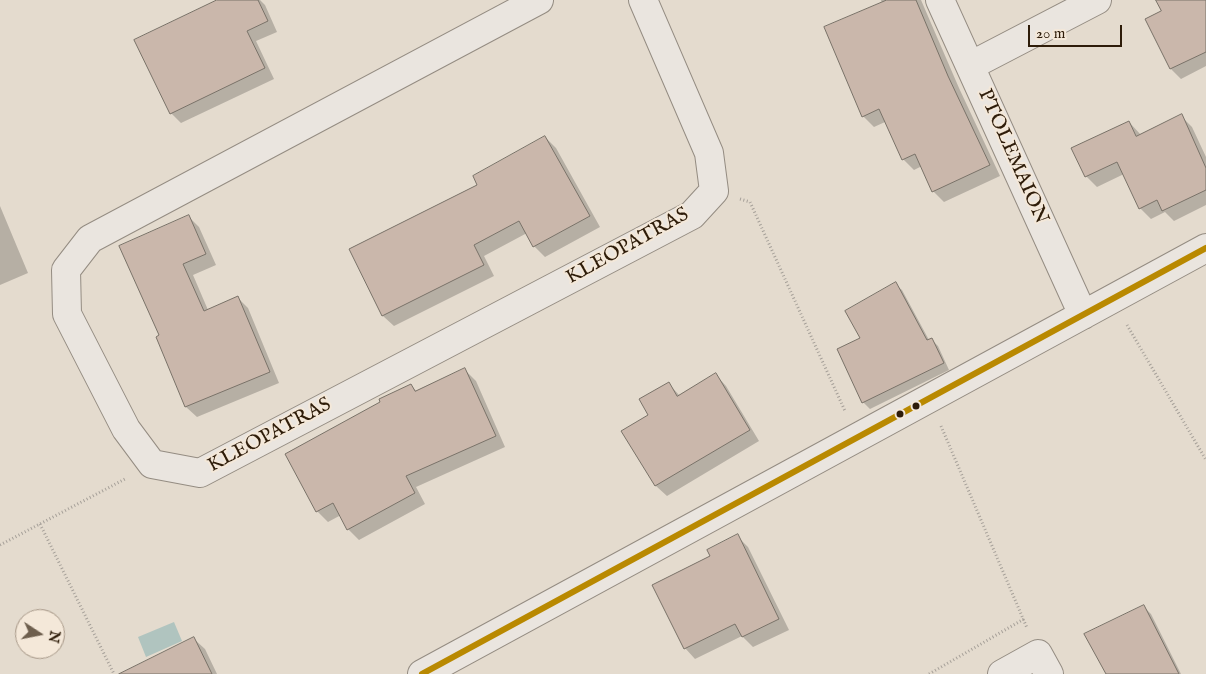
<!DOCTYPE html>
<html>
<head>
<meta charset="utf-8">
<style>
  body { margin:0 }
  #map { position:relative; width:1206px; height:674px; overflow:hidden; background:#e4dbce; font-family:"IM FELL English",serif }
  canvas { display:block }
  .north { position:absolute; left:15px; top:609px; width:50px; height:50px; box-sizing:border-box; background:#f4e8d9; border:1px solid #a59686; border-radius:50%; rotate:101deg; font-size:14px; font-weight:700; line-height:20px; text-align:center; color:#2e1c09 }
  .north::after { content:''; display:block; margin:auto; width:18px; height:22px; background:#6e5f4e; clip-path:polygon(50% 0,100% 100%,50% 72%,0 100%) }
  .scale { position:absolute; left:1028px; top:25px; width:94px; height:22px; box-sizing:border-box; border:2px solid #2e1c09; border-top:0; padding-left:6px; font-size:15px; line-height:18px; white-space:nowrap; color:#2e1c09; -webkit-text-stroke:4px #f4e8d9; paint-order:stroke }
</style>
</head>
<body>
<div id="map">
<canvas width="1206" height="674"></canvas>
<div class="north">N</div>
<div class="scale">20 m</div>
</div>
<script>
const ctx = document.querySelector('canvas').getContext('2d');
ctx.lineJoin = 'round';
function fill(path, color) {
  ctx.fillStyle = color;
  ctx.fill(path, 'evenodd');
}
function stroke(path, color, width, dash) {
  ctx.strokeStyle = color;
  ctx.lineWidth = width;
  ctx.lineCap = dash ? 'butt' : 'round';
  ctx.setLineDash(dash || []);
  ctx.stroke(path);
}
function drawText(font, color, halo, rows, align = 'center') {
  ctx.font = font + ' "IM FELL English",serif';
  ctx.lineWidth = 4;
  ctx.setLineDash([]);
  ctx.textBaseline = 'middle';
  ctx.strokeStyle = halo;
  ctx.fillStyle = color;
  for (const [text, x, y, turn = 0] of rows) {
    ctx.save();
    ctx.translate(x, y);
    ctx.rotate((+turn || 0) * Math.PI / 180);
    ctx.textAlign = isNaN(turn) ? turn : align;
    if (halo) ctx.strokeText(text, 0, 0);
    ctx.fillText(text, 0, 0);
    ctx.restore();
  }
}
fill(new Path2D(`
  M 174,622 L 182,641 L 146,657 L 138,637 Z`), '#b0c4bf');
fill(new Path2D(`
  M 220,0 L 260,0 L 265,5 L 277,32 L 256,41 L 274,79 L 181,123 L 171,113 Z
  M 881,0 L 921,0 L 959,88 L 1000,176 L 944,202 L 933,191 L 922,166 L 914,170 L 903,159 L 885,122 L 874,127 L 863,116 L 882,3 Z
  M 1162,0 L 1206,0 L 1206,66 L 1181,79 L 1171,69 L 1147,19 L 1163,12 Z
  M 1181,116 L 1192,127 L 1206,157 L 1206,205 L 1174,221 L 1165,212 L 1151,219 L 1140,208 L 1124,174 L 1097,187 L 1086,176 L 1129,122 L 1141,135 Z
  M 545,137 L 556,148 L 600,227 L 545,257 L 534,246 L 527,233 L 484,256 L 494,276 L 394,326 L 383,316 L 479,185 Z
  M 0,206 L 28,273 L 0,285 Z
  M 189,217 L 199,227 L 216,265 L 193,275 L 208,310 L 238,298 L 248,308 L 279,383 L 197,417 L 186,407 L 157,337 L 160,336 Z
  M 895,284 L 902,290 L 929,340 L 931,339 L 938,346 L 949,370 L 870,409 L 863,402 L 862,339 Z
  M 465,370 L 476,381 L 505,447 L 416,487 L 425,504 L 359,540 L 348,529 L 341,515 L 328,522 L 317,511 L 411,385 L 417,392 Z
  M 716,375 L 726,386 L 759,441 L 667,496 L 656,486 L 623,431 L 650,415 L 668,383 L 680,396 Z
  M 737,536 L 748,547 L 789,630 L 753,647 L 742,636 L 695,659 L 685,648 L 712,557 Z
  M 1144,607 L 1151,614 L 1181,674 L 1107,674 Z
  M 194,639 L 205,649 L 217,674 L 136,674 Z`), '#0003');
const building = new Path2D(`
  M 217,0 L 258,0 L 268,21 L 247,31 L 265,68 L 170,114 L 134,40 Z
  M 887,0 L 916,0 L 948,76 L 990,165 L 932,192 L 915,154 L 902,160 L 879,109 L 862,117 L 824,27 Z
  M 1156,0 L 1206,0 L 1206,52 L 1170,69 L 1145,19 L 1161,11 Z
  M 1182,114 L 1206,168 L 1206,190 L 1162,211 L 1157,200 L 1139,209 L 1117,162 L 1085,177 L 1071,148 L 1129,121 L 1136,136 Z
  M 545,136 L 590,216 L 533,247 L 519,221 L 474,245 L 484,265 L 382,316 L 349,249 L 477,185 L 473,176 Z
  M 189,215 L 206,254 L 183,264 L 204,311 L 238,296 L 270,372 L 185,407 L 156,337 L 159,335 L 119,246 Z
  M 896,282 L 927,340 L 932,338 L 944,363 L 862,403 L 837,349 L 860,338 L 845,311 Z
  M 465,368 L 496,436 L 406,476 L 415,493 L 347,530 L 333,503 L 316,512 L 285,454 L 380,402 L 379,399 L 411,384 L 415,391 Z
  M 716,373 L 750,430 L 655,486 L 621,431 L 648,415 L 639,399 L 669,382 L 677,396 Z
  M 738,534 L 779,619 L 742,637 L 735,624 L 684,649 L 652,585 L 710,556 L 707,550 Z
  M 1144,605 L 1179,674 L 1106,674 L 1084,634 Z
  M 194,637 L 212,674 L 119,674 Z`);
fill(building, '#cab7ab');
stroke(building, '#797268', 1);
const minor = new Path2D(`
  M 539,0 L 90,239 L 66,270 L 67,314 L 126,429 L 152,464 L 200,473 L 692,215 L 714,191 L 709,153 L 643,0
  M 940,0 L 1083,315
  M 970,66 L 1097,0
  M 422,674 L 1206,248
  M 1002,674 L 1038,654 L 1049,674`);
stroke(minor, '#948c82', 30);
stroke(new Path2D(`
  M 740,199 L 750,202 L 845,411
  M 1127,325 L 1206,460
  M 941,426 L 1027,628
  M 40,524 L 114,674
  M 0,545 L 125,479
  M 929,674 L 1024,619`), '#a6a099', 3, [1, 2.5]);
stroke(minor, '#eae5df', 28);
stroke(new Path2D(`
  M 422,674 L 1206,248`), '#b98901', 6);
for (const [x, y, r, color] of [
  [916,406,4.5,"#2e1c09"],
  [900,414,4.5,"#2e1c09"]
]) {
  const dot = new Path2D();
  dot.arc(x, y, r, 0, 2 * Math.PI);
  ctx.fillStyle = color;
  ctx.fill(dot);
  stroke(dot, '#f4e8d9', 2);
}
drawText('20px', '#2e1c09', '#f4e8d9', [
  ["PTOLEMAION",1012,157,66],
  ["KLEOPATRAS",628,247,-29],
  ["KLEOPATRAS",270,436,-28]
]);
</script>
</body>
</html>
